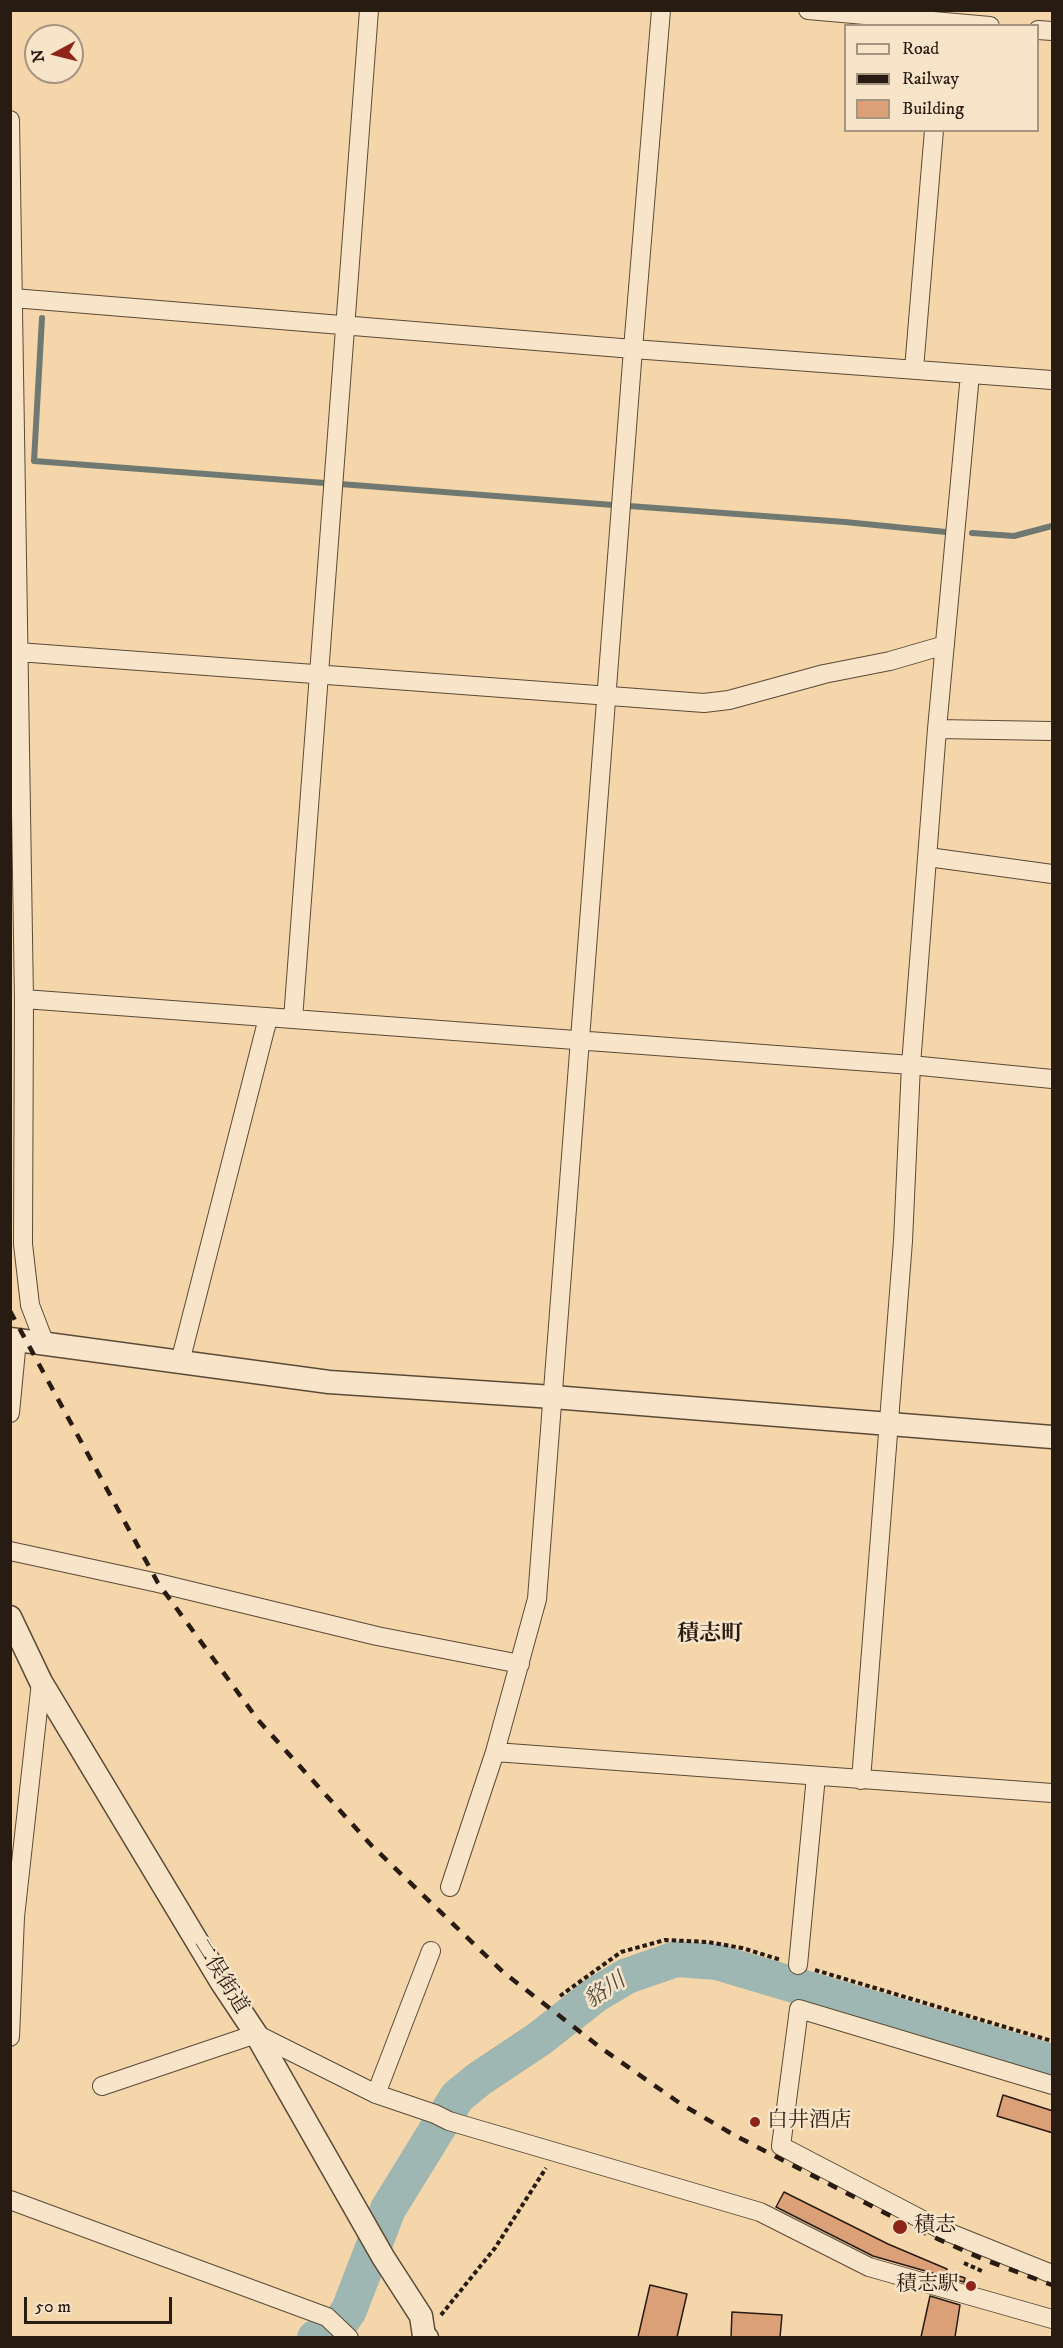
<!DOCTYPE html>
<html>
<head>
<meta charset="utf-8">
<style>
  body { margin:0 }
  #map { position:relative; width:1063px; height:2348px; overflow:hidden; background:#f5d6aa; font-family:"IM FELL DW Pica",serif }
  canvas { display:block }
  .frame { position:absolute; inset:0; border:12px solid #281b11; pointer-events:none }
  .legend { position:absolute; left:844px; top:24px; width:195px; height:108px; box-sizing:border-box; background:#f8e4c8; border:2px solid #a5947f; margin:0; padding:8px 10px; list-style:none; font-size:18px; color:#281b11 }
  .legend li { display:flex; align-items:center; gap:12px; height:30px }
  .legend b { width:30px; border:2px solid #a5947f }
  .north { position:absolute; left:24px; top:24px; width:60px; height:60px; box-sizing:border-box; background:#f8e4c8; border:2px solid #a5947f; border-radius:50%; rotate:263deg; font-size:16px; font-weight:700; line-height:24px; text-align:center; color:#281b11 }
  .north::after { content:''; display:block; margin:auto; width:21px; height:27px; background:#8f2418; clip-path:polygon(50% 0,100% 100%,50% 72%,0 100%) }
  .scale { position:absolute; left:24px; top:2297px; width:148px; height:27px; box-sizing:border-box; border:3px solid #281b11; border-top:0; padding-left:8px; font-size:18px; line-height:21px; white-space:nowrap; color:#281b11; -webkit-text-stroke:4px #f8e4c8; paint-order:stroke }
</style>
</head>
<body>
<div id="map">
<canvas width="1063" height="2348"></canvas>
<div class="frame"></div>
<ul class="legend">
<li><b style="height:8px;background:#f8e4c8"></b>Road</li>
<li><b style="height:8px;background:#281b11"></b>Railway</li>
<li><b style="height:16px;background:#dba078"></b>Building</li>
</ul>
<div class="north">N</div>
<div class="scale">50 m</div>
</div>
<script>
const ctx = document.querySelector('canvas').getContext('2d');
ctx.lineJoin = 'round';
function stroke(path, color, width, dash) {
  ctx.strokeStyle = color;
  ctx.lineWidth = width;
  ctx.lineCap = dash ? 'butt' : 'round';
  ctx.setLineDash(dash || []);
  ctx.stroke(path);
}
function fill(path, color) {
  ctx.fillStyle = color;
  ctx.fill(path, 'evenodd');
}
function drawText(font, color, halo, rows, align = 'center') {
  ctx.font = font + ' "IM FELL DW Pica","Noto Serif JP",serif';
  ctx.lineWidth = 5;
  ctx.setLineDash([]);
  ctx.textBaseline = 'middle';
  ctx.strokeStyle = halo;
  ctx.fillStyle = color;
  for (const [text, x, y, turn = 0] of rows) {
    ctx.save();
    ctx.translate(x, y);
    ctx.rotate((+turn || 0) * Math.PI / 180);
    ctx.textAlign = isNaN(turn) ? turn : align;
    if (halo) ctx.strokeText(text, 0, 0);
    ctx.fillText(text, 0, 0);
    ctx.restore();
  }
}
stroke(new Path2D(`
  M 42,318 L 34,461 L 325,483
  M 340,484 L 613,505
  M 629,506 L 845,522 L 946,532
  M 972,533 L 1014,536 L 1052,526`), '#6f7972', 6);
stroke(new Path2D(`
  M 315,2338 L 334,2332 L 349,2310 L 388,2209 L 457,2097 L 479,2079 L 539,2039 L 595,1995 L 627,1976 L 676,1959 L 717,1962 L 1052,2062`), '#9fb7b2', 36);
const building = new Path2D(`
  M 1003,2095 L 1053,2111 L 1053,2133 L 997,2116 Z
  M 784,2192 L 888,2244 L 947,2269 L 946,2272 L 965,2278 L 964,2282 L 873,2256 L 776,2207 Z
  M 650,2285 L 687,2294 L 677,2337 L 638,2337 Z
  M 930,2296 L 960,2305 L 955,2337 L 921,2337 Z
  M 732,2312 L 782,2315 L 780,2337 L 731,2337 Z`);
fill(building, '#dba078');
stroke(building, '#281b11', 1.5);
const minor = new Path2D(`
  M 808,10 L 990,26
  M 1038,30 L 1052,31
  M 10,120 L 24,999 L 23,1244 L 30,1305 L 45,1344
  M 13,298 L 633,349 L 661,10
  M 914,369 L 934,130
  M 1052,380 L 633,349 L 537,1599 L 495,1752 L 1052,1793
  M 18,652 L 704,703 L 729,700 L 824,674 L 890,661 L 945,645
  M 937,729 L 1052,731
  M 928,857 L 1052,874
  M 24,999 L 911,1065 L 1052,1079
  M 293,1019 L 369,10
  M 180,1362 L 268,1018
  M 10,1413 L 17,1340
  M 10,1551 L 158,1583 L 377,1636 L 520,1664
  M 861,1780 L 903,1241 L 911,1065 L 937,729 L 970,374
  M 450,1887 L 495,1752
  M 798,1965 L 816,1776
  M 10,2037 L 15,1917 L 41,1682
  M 1052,2085 L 799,2009 L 781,2146 L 940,2229 L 1052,2274
  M 102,2086 L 256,2034 L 376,2094 L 435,2114 L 449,2121 L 760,2212 L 869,2267 L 1052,2319
  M 376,2094 L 431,1951
  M 10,2200 L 327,2317 L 349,2338`);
const tertiary = new Path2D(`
  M 10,1339 L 329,1382 L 553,1397 L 1052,1437
  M 10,1617 L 41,1682 L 222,1983 L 256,2034 L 383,2257 L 421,2316 L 424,2336 L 427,2338`);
stroke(minor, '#5b4a37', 20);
stroke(tertiary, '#5b4a37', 25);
stroke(new Path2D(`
  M 815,1970 L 1052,2041
  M 560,1996 L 621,1952 L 665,1940 L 708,1942 L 742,1948 L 781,1960
  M 964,2263 L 984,2272
  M 441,2315 L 495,2248 L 546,2168`), '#281b11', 4, [4.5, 3]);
stroke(minor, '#f8e4c8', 18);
stroke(tertiary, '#f8e4c8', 22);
stroke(new Path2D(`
  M 10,1311 L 158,1583 L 258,1720 L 372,1846 L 503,1972 L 601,2048 L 681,2104 L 734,2135 L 920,2231 L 985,2260 L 1052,2285`), '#281b11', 4.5, [10, 10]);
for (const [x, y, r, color] of [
  [755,2122,6,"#8f2418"],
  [900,2227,8,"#8f2418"],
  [971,2286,6,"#8f2418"]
]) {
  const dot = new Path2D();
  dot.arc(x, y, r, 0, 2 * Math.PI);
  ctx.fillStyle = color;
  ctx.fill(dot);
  stroke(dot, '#f8e4c8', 2);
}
drawText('21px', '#281b11', '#f8e4c8', [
  ["二俣街道",220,1977,58]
]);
drawText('21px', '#281b11', '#f8e4c8', [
  ["白井酒店",767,2122],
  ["積志",914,2227],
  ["積志駅",959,2286,"right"]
], 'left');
drawText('bold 22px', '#281b11', '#f8e4c8', [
  ["積志町",710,1635]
]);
drawText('italic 22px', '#4c4a41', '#f8e4c8', [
  ["貉川",606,1992,-34]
]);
</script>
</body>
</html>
